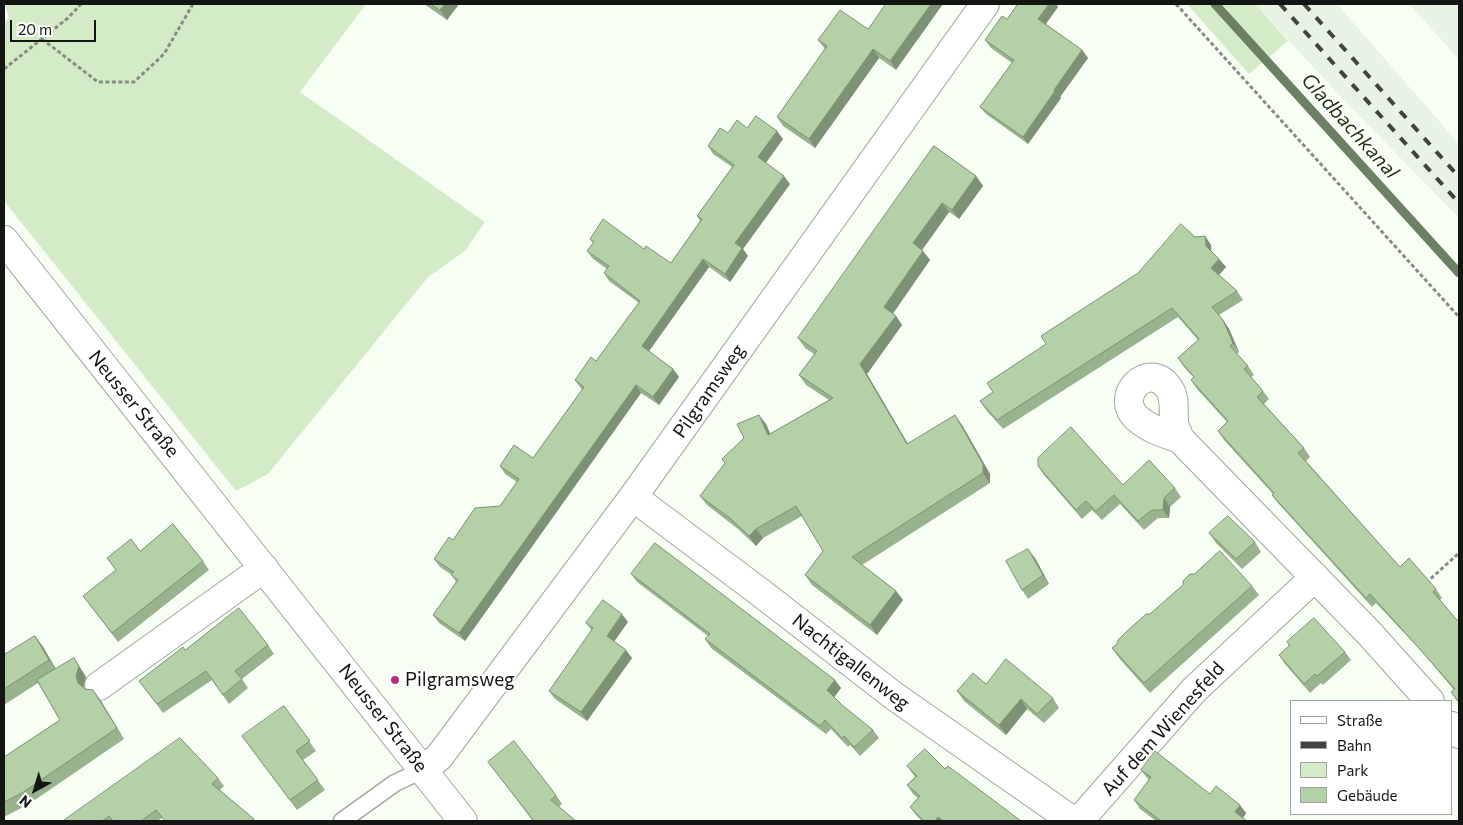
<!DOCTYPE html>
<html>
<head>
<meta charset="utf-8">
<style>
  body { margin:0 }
  #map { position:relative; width:1463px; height:825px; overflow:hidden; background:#f7fef4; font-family:Commissioner,sans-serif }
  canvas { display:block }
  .frame { position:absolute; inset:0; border:5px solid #141613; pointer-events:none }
  .legend { position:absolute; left:1290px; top:700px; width:162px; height:115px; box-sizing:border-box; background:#fff; border:1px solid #a1a2a1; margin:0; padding:6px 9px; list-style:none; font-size:15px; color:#141613 }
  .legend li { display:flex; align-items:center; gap:10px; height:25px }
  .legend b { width:25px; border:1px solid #a1a2a1 }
  .north { position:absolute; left:10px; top:765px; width:50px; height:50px; -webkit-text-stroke:4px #fff; paint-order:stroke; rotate:219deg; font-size:14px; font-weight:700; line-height:20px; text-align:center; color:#141613 }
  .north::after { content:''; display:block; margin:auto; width:18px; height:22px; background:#141613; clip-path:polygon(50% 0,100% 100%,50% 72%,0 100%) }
  .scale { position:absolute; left:10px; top:20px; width:86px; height:22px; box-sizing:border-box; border:2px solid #141613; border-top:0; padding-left:6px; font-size:15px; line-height:18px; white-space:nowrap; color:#141613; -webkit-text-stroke:4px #fff; paint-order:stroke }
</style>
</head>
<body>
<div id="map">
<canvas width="1463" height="825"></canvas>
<div class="frame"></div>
<ul class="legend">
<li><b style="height:6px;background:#fff"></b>Straße</li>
<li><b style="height:6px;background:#40433e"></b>Bahn</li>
<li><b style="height:14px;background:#d3ecc7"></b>Park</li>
<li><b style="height:14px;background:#b3d0a6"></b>Gebäude</li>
</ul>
<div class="north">N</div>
<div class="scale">20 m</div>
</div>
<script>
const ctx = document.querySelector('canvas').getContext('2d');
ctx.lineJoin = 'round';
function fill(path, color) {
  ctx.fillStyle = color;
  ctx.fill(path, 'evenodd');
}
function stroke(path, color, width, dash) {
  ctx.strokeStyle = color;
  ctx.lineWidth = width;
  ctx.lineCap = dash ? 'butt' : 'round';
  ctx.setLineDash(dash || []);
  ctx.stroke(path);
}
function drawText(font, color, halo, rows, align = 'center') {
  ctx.font = font + ' Commissioner,sans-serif';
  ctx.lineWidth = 4;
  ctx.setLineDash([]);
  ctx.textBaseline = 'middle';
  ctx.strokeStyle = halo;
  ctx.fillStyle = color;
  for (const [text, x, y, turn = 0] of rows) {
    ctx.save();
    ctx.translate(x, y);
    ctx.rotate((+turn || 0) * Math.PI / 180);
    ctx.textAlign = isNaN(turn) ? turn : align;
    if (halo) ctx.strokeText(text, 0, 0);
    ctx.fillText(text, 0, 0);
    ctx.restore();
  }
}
fill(new Path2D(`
  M 1255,4 L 1337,4 L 1459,144 L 1459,218 L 1343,99 Z
  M 1409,4 L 1459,4 L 1459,60 L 1450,49 Z`), '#e8f3e3');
fill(new Path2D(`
  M 5,4 L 366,4 L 300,92 L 485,222 L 465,251 L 428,277 L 268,474 L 236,491 L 4,201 L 4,22 L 9,18 Z
  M 1187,4 L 1255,4 L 1288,41 L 1249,74 Z`), '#d3ecc7');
stroke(new Path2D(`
  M 1215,4 L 1459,273`), '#6c8063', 9);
const service = new Path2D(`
  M 342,821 L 395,783 L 423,770`);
const minor = new Path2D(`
  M 1180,439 C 1178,433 1174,427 1174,421 C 1173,409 1176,397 1168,387 C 1148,360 1112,397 1138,419 C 1149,429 1166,434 1180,439 L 1369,633 L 1430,701
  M 633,497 L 761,593 L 894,696 L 1073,821
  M 99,686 L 264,568
  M 1452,726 L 1459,734
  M 423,770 L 439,757 L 633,497 L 985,4
  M 1079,821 L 1194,690 L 1315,577`);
const tertiary = new Path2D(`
  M 4,240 L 463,821`);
stroke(service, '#a1a79e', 19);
stroke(minor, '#a1a79e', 30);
stroke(tertiary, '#a1a79e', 30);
stroke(new Path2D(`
  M 1176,4 L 1459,317
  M 42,39 L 98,82 L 134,82 L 164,54 L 193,4
  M 4,69 L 68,18 L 81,4
  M 1426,583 L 1459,553`), '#888d86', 3, [4, 2.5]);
stroke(service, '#fff', 16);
stroke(minor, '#fff', 28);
stroke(tertiary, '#fff', 28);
stroke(new Path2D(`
  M 1280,4 L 1459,203
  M 1304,4 L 1459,177`), '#40433e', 4, [9, 9]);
fill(new Path2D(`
  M 424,4 L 459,4 L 447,20 Z
  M 1018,4 L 1056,4 L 1058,7 L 1046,24 L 1082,50 L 1088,58 L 1060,97 L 1061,98 L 1028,144 L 986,114 L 980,107 L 1012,63 L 991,48 L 985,40 L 1007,19 Z
  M 868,29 L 896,70 L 879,58 L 815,148 L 783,126 L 777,117 L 825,49 L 818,40 Z
  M 747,128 L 783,139 L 766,163 L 790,184 L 743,249 L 748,256 L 730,282 L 709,267 L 649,351 L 673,369 L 679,377 L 659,405 L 641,393 L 465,641 L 439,623 L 433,615 L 456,582 L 452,575 L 440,567 L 434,559 L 453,540 L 500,506 L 517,482 L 505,474 L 500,466 L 533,458 L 582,390 L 575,380 L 596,361 L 639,303 L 609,281 L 604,273 L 607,269 L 593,259 L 587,251 L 593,243 L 590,239 L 644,249 L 671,263 L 700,221 L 697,216 L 732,167 L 713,154 L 708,146 L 728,133 Z
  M 934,146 L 976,176 L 983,186 L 959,219 L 949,212 L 922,250 L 930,260 L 893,314 L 896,316 L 902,325 L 867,374 L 908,444 L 962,425 L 990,474 L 990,483 L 862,565 L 896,591 L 903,600 L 877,635 L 812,585 L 805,575 L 823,551 L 802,516 L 763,538 L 756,546 L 738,529 L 707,505 L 700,496 L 725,463 L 722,459 L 766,424 L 770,434 L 829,400 L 806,385 L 799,375 L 814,354 L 805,348 L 798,338 Z
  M 1205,236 L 1211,245 L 1211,251 L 1219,259 L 1226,267 L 1219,275 L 1237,291 L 1243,300 L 1219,315 L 1229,329 L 1239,352 L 1237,354 L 1248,366 L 1254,375 L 1251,377 L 1263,391 L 1269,399 L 1264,404 L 1304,448 L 1310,457 L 1306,461 L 1400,567 L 1436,589 L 1442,598 L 1440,600 L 1457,620 L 1459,620 L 1459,704 L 1451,692 L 1454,690 L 1424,654 L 1376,603 L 1372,607 L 1278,503 L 1272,495 L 1273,494 L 1224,440 L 1218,431 L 1227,422 L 1197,389 L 1191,380 L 1194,378 L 1184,367 L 1178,358 L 1198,340 L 1178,317 L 1003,429 L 986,410 L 980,401 L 993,392 L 1046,344 L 1195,237 Z
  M 1038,466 L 1123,485 L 1175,488 L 1181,497 L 1170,507 L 1169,518 L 1158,518 L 1144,530 L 1120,504 L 1102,520 L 1092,510 L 1082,519 L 1044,475 Z
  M 1209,533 L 1255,542 L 1261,552 L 1242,569 L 1216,543 Z
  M 140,551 L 203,561 L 209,570 L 118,642 L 83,596 L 116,570 L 107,558 Z
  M 1035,558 L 1049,584 L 1028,599 L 1022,590 Z
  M 631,574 L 835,680 L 841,688 L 834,697 L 842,705 L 873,730 L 879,738 L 860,756 L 850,745 L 848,747 L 831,729 L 826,734 L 711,648 L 705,639 L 708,636 L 637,582 Z
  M 1252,586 L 1259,595 L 1150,693 L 1119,658 L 1112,648 Z
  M 628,622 L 614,642 L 632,658 L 587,721 L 555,699 L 549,691 L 592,631 L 586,623 Z
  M 35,636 L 43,647 L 56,669 L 74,658 L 86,677 L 84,688 L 85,689 L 93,690 L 101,701 L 124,739 L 29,804 L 4,817 L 4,757 L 60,720 L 38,683 L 4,705 L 4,655 Z
  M 1287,642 L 1345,652 L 1351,660 L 1323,685 L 1321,683 L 1310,693 L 1285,664 L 1279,655 L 1289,646 Z
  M 268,645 L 274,654 L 242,679 L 248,688 L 229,704 L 212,680 L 163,713 L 139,681 L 185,650 Z
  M 986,684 L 1053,698 L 1059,708 L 1044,723 L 1027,709 L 1006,735 L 964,701 L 957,691 Z
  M 284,706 L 316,751 L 303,760 L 325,790 L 297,810 L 249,746 Z
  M 488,762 L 556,795 L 562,804 L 559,807 L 576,821 L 533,821 Z
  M 907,766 L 945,769 L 1021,821 L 922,821 L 916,815 L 910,807 L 918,798 L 913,794 L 907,785 L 915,777 Z
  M 1141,770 L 1210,794 L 1246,813 L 1243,818 L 1247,821 L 1156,821 L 1140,809 L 1134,800 L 1149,780 L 1147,778 Z
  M 218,778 L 224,786 L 220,790 L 256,821 L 165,821 L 162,818 L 157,821 L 63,821 Z`), '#9ab38f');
fill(new Path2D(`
  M 445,4 L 459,4 L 447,20 L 440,10 Z
  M 931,4 L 943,4 L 896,70 L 890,61 Z
  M 1049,4 L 1056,4 L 1058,7 L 1044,26 L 1038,19 Z
  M 873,49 L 879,58 L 815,148 L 809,139 Z
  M 1082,50 L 1088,58 L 1060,97 L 1061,98 L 1028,144 L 1023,137 L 1054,90 Z
  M 777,131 L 783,139 L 764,165 L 758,157 Z
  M 784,176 L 790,184 L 743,249 L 748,256 L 730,282 L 725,274 L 735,243 Z
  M 976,176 L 983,186 L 959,219 L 952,210 Z
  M 942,203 L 949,212 L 920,253 L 913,243 Z
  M 1205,236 L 1211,245 L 1212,255 L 1206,246 Z
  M 923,251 L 930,260 L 890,317 L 884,307 Z
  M 703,259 L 709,267 L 647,354 L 642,346 Z
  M 1219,259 L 1226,267 L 1217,277 L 1211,268 Z
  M 896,316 L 902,325 L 867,374 L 914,454 L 907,444 L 860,364 Z
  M 1223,320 L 1229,329 L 1239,352 L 1233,343 Z
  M 673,369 L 679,377 L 659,405 L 653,397 Z
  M 636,385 L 641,393 L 465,641 L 459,633 Z
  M 759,415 L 766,424 L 775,445 L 768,435 Z
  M 955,415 L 962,425 L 990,474 L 990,483 L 983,473 Z
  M 1164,498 L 1170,507 L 1169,518 L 1163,510 Z
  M 756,529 L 763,538 L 756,546 L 749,536 Z
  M 1028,549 L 1035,558 L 1049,584 L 1043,575 Z
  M 896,591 L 903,600 L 877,635 L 870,625 Z
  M 622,614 L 628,622 L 612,644 L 607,636 Z
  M 35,636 L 43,647 L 57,671 L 49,660 Z
  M 626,650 L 632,658 L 587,721 L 581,712 Z
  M 74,658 L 86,677 L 83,687 L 86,695 L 78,683 L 76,676 Z
  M 835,680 L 841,688 L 833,699 L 827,690 Z
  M 93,690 L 101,701 L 124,739 L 117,728 Z
  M 1021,699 L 1027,709 L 1006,735 L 999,725 Z
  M 1240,805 L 1246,813 L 1241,821 L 1235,812 Z
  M 938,817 L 941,821 L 935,821 Z`), '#7d9274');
const building = new Path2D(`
  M 431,4 L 445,4 L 440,10 Z
  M 886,4 L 931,4 L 890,61 L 873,49 L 809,139 L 777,117 L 827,46 L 818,40 L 840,10 L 868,29 Z
  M 1018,4 L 1049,4 L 1038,19 L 1082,50 L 1054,90 L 1055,91 L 1023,137 L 980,107 L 1014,60 L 985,40 L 1002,16 L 1007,19 Z
  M 756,116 L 777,131 L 758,157 L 784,176 L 735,243 L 742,248 L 725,274 L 703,259 L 642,346 L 673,369 L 653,397 L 636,385 L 459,633 L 433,615 L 458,580 L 451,575 L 454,572 L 434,559 L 449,537 L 453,540 L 475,508 L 500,506 L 519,479 L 500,466 L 514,445 L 533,458 L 584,387 L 575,380 L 591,357 L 596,361 L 640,301 L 604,273 L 609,266 L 587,251 L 594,242 L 590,239 L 603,219 L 644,249 L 646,246 L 671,263 L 702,219 L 697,216 L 734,165 L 708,146 L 720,128 L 728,133 L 737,120 L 747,128 Z
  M 934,146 L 976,176 L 952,210 L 942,203 L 913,243 L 923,251 L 884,307 L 896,316 L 860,364 L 907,444 L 955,415 L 983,464 L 983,473 L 852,557 L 896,591 L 870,625 L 805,575 L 823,551 L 796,506 L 756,529 L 749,536 L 731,519 L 700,496 L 725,463 L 722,459 L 744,438 L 737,424 L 759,415 L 768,435 L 833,398 L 799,375 L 817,351 L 798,338 Z
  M 1181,224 L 1195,237 L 1205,236 L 1206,246 L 1219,259 L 1211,268 L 1237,291 L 1212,307 L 1223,320 L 1233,343 L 1230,346 L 1248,366 L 1244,369 L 1263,391 L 1257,397 L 1304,448 L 1298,453 L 1400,567 L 1409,558 L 1436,589 L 1433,592 L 1457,620 L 1459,620 L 1459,702 L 1451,692 L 1455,689 L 1417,646 L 1370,594 L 1366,598 L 1272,495 L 1274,493 L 1218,431 L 1228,421 L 1191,380 L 1194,377 L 1178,358 L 1199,339 L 1172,308 L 997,420 L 980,401 L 993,392 L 987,383 L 1046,344 L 1041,336 L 1138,273 Z
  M 1071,427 L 1123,485 L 1149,460 L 1175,488 L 1164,498 L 1163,510 L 1152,510 L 1138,521 L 1114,495 L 1096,511 L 1086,501 L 1076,510 L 1038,466 L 1038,458 Z
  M 1228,516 L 1255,542 L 1236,559 L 1209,533 Z
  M 173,524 L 203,561 L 112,633 L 83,596 L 116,570 L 107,558 L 131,539 L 140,551 Z
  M 655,543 L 835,680 L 827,690 L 842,705 L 873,730 L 854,747 L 844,736 L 842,738 L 825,720 L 820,726 L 705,639 L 710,634 L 631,574 Z
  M 1028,549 L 1043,575 L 1022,590 L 1006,561 Z
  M 1220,551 L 1252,586 L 1144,683 L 1112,648 L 1117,644 L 1118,640 L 1125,633 L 1146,614 L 1150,614 L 1176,591 L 1183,585 L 1183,581 L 1190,574 L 1194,574 Z
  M 603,600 L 622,614 L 607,636 L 626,650 L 581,712 L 549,691 L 593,628 L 586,623 Z
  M 239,608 L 268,645 L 235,671 L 242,679 L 223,695 L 206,671 L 157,704 L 139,681 L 183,647 L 185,650 Z
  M 1314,618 L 1345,652 L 1317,676 L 1315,674 L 1304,684 L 1279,655 L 1290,645 L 1287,642 Z
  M 35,636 L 49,660 L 4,689 L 4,655 Z
  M 74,658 L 79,666 L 76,676 L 78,683 L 85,689 L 93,690 L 117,728 L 22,793 L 4,802 L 4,757 L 60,720 L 37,680 Z
  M 1006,659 L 1053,698 L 1037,714 L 1021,699 L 999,725 L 957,691 L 973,673 L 986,684 Z
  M 284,706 L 310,741 L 296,751 L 318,780 L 290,800 L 242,736 Z
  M 180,738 L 218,778 L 212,784 L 254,819 L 252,821 L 165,821 L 156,810 L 141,821 L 113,821 L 109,816 L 102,821 L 63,821 Z
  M 514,741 L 556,795 L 551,800 L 576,821 L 534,821 L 488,762 Z
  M 925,749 L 945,769 L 948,766 L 1021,821 L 943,821 L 938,817 L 935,821 L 924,821 L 910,807 L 920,796 L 907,785 L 917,776 L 907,766 Z
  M 1155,751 L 1210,794 L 1216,786 L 1240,805 L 1235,812 L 1247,821 L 1161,821 L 1134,800 L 1151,777 L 1141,770 Z`);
fill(building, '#b3d0a6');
stroke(building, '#7d9274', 1);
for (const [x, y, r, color] of [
  [395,680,5,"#ad3080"]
]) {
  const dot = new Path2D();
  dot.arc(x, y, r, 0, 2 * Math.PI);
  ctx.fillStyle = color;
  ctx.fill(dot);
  stroke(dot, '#fff', 2);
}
drawText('19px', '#141613', '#fff', [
  ["Pilgramsweg",709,391,-55],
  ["Neusser Straße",134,404,51],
  ["Nachtigallenweg",851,662,38],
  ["Neusser Straße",383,718,52],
  ["Auf dem Wienesfeld",1163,729,-48]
]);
drawText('19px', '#141613', '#fff', [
  ["Pilgramsweg",405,680]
], 'left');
drawText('italic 20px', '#1b370a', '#fff', [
  ["Gladbachkanal",1350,126,48]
]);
</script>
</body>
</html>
